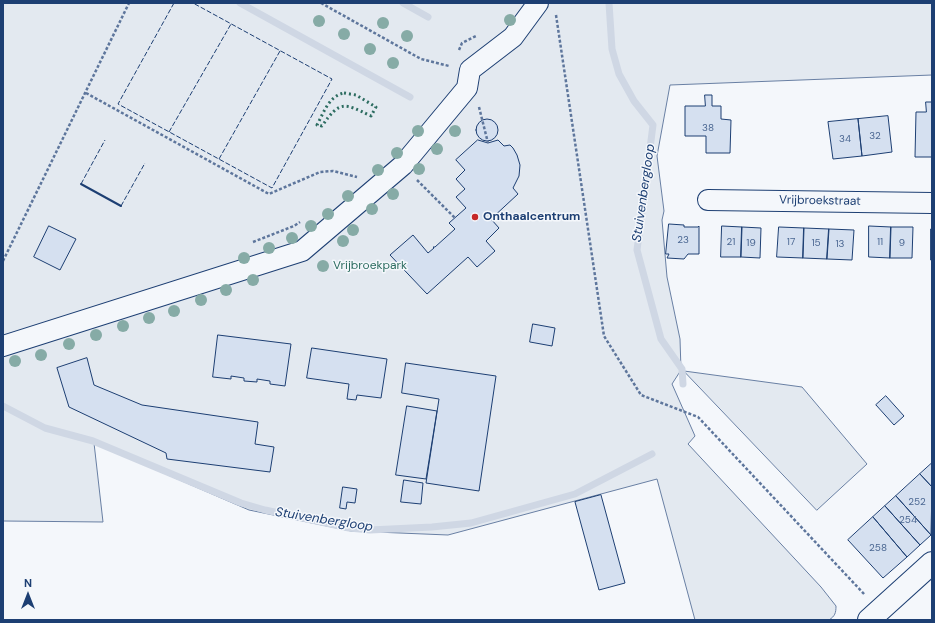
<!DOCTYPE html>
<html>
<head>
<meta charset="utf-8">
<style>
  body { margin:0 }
  #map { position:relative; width:935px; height:623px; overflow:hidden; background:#f4f7fb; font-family:"DM Sans",sans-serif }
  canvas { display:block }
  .frame { position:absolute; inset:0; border:4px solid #1d3f73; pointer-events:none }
  .north { position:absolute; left:8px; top:575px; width:40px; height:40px; -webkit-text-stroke:3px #f4f7fb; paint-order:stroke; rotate:0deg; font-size:11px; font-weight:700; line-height:16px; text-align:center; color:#1d3f73 }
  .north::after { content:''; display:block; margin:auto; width:14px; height:18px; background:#1d3f73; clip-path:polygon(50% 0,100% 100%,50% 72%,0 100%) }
</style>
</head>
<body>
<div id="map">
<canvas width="935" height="623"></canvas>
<div class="frame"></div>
<div class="north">N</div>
</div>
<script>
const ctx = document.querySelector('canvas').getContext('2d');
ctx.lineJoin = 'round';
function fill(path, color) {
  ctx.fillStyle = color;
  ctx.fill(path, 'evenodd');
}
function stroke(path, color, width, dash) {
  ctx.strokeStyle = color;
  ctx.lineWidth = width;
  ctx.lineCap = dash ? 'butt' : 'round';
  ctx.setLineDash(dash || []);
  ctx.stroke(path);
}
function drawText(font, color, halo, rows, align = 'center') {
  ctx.font = font + ' "DM Sans",sans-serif';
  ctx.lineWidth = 3;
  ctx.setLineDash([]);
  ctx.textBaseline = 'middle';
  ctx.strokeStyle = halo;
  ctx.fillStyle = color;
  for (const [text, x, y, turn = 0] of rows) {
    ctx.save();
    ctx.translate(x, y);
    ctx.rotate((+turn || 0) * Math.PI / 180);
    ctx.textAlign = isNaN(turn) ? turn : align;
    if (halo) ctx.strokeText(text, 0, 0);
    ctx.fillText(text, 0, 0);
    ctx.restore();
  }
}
const green = new Path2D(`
  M 3,3 L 932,3 L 932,75 L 670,85 L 657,156 L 664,211 L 662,220 L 667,277 L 680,339 L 681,370 L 672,384 L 695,436 L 688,444 L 821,587 L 836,606 C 836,613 835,616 829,620 L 695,620 L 657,479 L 448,535 L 351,531 L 249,510 L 94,443 L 103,522 L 3,521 Z
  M 684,371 L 802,387 L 867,464 L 817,510 Z`);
fill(green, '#e3e9f0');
stroke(green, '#687fa3', 1);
stroke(new Path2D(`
  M 240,3 L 410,97
  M 403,3 L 428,17
  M 609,3 L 612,49 L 619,74 L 634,101 L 653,125 L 637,250 L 661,339 L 682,369 L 683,384
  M 3,406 L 45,428 L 93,441 L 241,503 L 265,510 L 349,528 L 370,530 L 432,527 L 471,523 L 575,494 L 652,454`), '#cfd7e4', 7);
const building = new Path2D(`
  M 705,95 L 712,95 L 712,106 L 721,106 L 721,119 L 731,120 L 730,153 L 706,153 L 706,136 L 685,136 L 685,106 L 705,106 Z
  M 926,102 L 932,102 L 932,157 L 915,157 L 916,112 L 926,112 Z
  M 888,116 L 892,152 L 862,156 L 858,119 Z
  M 858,119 L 862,156 L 833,159 L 828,122 Z
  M476 130a11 11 0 1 1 22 0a11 11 0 1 1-22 0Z
  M 478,140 L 488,143 L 498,140 L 504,146 L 510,145 L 513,148 L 517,155 L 520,165 L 519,176 L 513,188 L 518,194 L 491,219 L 499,228 L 486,241 L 495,251 L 477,267 L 468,257 L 427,294 L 390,255 L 413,235 L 428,253 L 434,248 L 433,247 L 435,247 L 455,229 L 449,223 L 466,208 L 456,197 L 465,189 L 456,179 L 465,170 L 456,160 Z
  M 669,224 L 684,225 L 684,227 L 698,227 L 699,226 L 699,254 L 688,254 L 684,259 L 667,258 L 669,254 L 666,254 Z
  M 49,226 L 76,239 L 60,270 L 34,257 Z
  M 722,226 L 742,227 L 741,257 L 721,257 Z
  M 869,226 L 891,227 L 890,258 L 869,257 Z
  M 742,227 L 761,228 L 760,258 L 741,257 Z
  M 779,227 L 804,228 L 803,258 L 777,257 Z
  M 891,227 L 913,227 L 912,258 L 890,258 Z
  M 804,228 L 829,229 L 827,259 L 803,258 Z
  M 829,229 L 854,230 L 852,260 L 827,259 Z
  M 931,229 L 932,229 L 932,260 L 931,260 Z
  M 533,324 L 555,328 L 552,346 L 530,342 Z
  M 218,335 L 291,344 L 285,386 L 270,384 L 270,381 L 257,379 L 257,382 L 244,381 L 244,378 L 231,376 L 231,379 L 213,377 Z
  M 312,348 L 387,359 L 381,398 L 357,395 L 356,400 L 347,399 L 349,384 L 307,378 Z
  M 87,358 L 94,385 L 142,405 L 258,422 L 255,444 L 274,447 L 270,472 L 167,459 L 166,453 L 69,407 L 57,368 Z
  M 406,363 L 496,376 L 479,491 L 426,483 L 439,399 L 402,393 Z
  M 886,396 L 904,416 L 894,425 L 876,405 Z
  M 407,406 L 437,411 L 426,479 L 396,475 Z
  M 932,463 L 932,487 L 920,474 Z
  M 920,474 L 932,487 L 931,535 L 896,496 Z
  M 404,480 L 423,483 L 421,504 L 401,502 Z
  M 343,487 L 357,489 L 355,503 L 347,502 L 346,509 L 340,508 Z
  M 601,495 L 625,583 L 599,590 L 575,502 Z
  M 896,496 L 931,535 L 920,545 L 885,506 Z
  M 885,506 L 920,545 L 907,557 L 873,517 Z
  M 873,517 L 907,557 L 883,578 L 848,540 Z`);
fill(building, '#d5e0f0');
stroke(building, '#1d3f73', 1);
const street = new Path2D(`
  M 708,200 L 932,203
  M 3,346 L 302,251 L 403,165 L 467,88 L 470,70 L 513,37 L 538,3`);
const secondary = new Path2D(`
  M 869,620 L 932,563`);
stroke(street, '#1d3f73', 22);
stroke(secondary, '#1d3f73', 24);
stroke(new Path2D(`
  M 321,3 L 421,59 L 449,66
  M 556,15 L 604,336 L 641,395 L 698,417 L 865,595
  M 459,50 L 462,43 L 476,36
  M 86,93 L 269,194 L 320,172 L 333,171 L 357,177
  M 479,107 L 488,143
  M 417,180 L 455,218
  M 253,242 L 294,226 L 300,222
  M 3,261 L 129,3`), '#5e769c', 2.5, [3, 2]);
stroke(street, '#f4f7fb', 20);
stroke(secondary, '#f4f7fb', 22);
stroke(new Path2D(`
  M 344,93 L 356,95 L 376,107 L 371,116 C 344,103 340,100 322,126 L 317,125 C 324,112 329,96 344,93 Z`), '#2c6c60', 3, [2, 3]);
stroke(new Path2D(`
  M 174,3 L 118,104 L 272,188 L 332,79 L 193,3
  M 169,132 L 231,24
  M 219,159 L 280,51
  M 81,184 L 105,140
  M 121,206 L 145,163`), '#1d3f73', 1, [5, 2]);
stroke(new Path2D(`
  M 81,184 L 121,206`), '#1d3f73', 2);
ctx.fillStyle = '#86aba6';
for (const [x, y] of [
  [510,20],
  [319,21],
  [383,23],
  [344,34],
  [407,36],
  [370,49],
  [393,63],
  [418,131],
  [455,131],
  [437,149],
  [397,153],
  [419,169],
  [378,170],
  [393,194],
  [348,196],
  [372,209],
  [328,214],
  [311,226],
  [353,230],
  [292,238],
  [343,241],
  [269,248],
  [244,258],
  [323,266],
  [253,280],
  [226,290],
  [201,300],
  [174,311],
  [149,318],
  [123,326],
  [96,335],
  [69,344],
  [41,355],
  [15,361]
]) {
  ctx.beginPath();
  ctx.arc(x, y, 6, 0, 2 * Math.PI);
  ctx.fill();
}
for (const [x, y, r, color] of [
  [475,217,4,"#c62828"]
]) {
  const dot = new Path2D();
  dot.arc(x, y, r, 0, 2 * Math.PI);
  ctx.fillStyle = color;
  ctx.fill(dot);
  stroke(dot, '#f4f7fb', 1.5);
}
drawText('10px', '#4b6792', null, [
  ["38",708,128],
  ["32",875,136],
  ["34",845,139],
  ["23",683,240],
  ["21",731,242],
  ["17",791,242],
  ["11",880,242],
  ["19",751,243],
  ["15",816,243],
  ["9",902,243],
  ["13",840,244],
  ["252",917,502],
  ["254",908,520],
  ["258",878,548]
]);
drawText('12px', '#1d3f73', '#f4f7fb', [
  ["Vrijbroekstraat",820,201,1]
]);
drawText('bold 12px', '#1d3f73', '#f4f7fb', [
  ["Onthaalcentrum",483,217]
], 'left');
drawText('12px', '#2c6c60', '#f4f7fb', [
  ["Vrijbroekpark",370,266]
]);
drawText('italic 13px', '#1d3f73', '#f4f7fb', [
  ["Stuivenbergloop",644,193,-82],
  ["Stuivenbergloop",324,520,9]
]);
</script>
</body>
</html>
